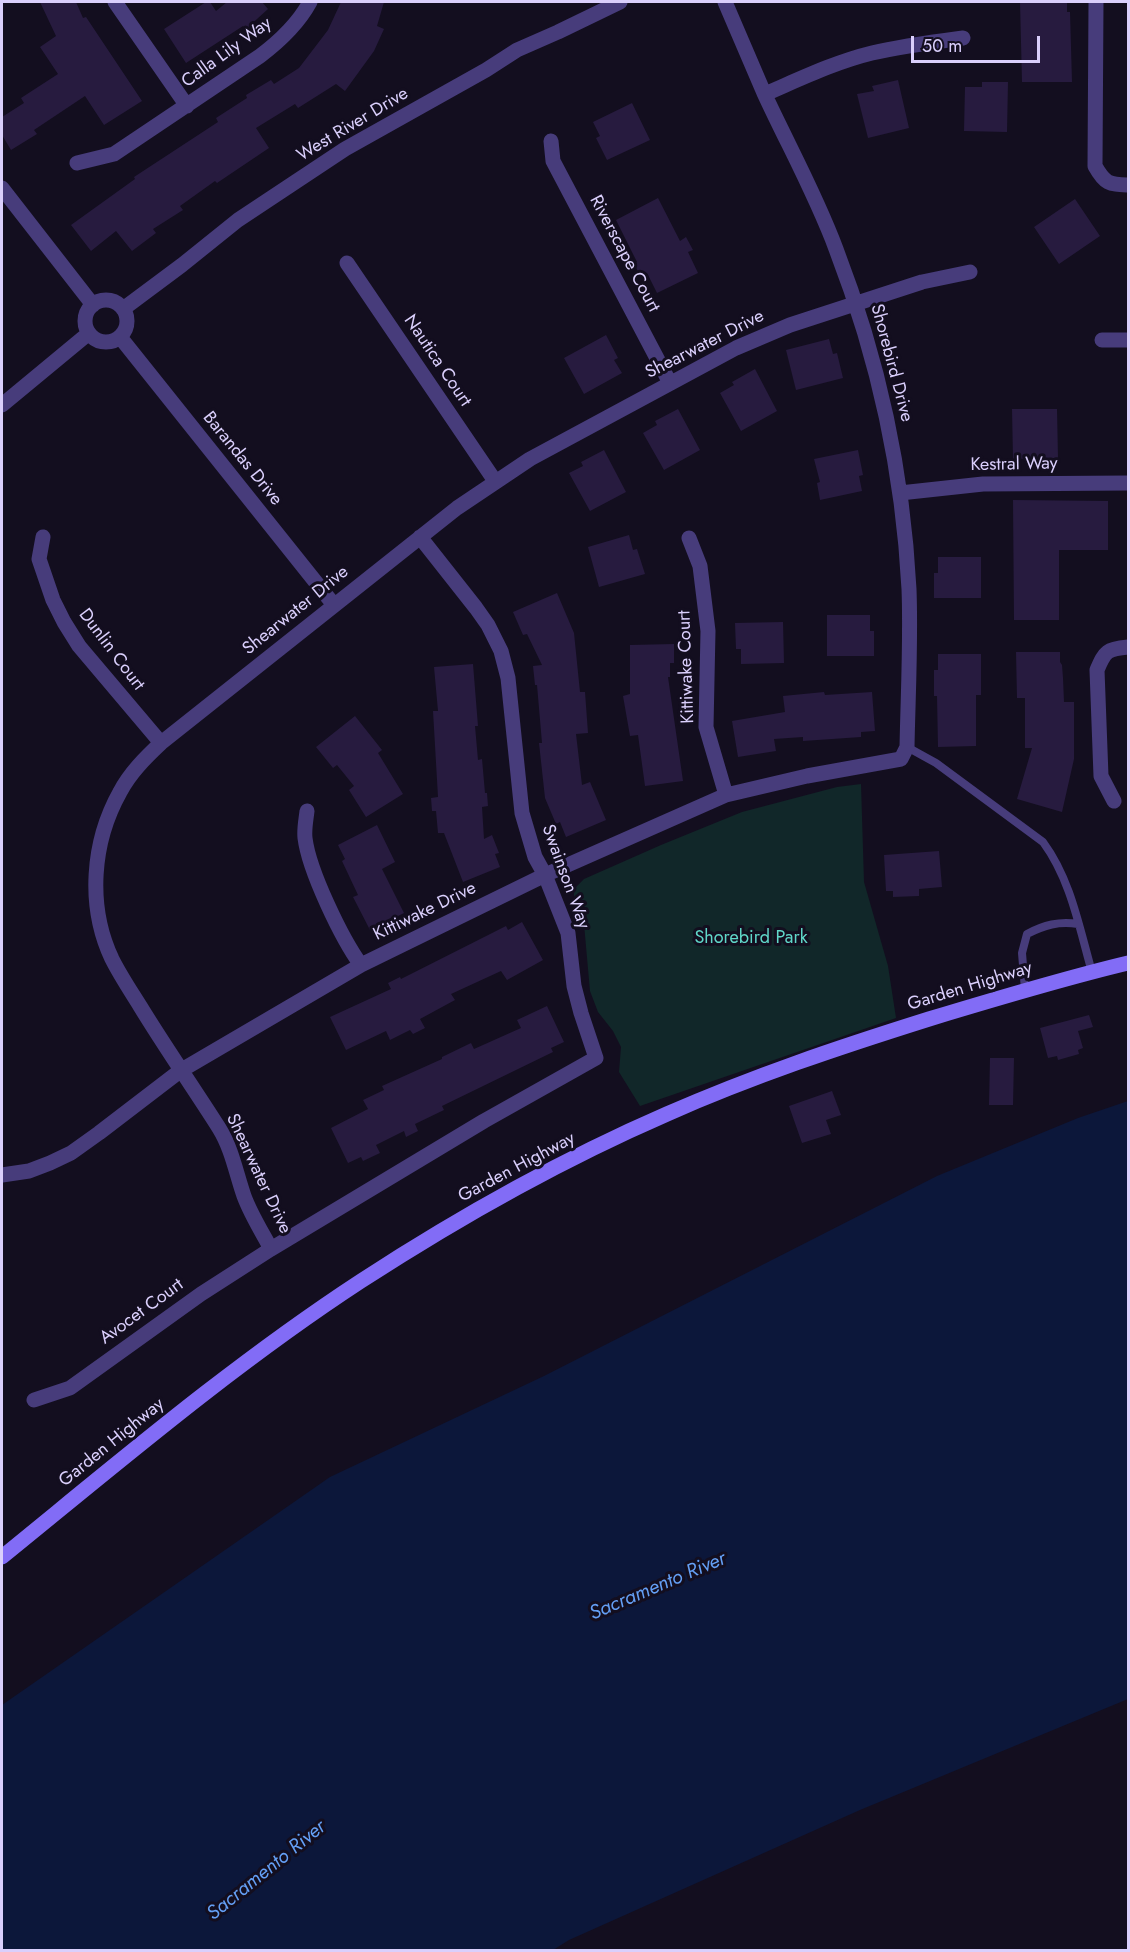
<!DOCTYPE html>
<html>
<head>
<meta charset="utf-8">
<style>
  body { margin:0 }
  #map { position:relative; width:1130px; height:1952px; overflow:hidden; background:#130e1f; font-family:Jost,sans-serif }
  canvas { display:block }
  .frame { position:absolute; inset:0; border:3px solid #dacffc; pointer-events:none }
  .scale { position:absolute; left:911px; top:36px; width:129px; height:27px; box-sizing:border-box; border:3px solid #dacffc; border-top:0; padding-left:8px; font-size:18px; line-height:21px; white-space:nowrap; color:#dacffc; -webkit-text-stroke:4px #130e1f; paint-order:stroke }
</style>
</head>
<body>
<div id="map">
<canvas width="1130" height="1952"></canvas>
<div class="frame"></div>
<div class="scale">50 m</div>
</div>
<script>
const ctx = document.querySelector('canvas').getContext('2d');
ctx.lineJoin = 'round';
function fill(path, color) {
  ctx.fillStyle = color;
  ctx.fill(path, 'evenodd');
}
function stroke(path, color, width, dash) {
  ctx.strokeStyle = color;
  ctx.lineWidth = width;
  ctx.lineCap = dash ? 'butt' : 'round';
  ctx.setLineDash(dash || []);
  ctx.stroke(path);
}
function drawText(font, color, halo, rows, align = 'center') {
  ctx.font = font + ' Jost,sans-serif';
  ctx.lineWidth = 6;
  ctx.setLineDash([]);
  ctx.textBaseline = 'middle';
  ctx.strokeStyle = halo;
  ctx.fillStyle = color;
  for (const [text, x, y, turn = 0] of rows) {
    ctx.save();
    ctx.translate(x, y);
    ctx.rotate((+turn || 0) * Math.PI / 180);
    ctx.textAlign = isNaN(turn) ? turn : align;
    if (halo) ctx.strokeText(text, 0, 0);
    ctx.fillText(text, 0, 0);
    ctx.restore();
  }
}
fill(new Path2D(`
  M 861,784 L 864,882 L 888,966 L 896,1018 L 640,1106 L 619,1072 L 621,1047 L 613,1031 L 598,1012 L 590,991 L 584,924 L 574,903 L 574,889 L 584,879 L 661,845 L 742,812 L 837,787 Z`), '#112729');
fill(new Path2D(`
  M 1128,1101 L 1128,1699 L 860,1810 L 569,1940 L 553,1950 L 2,1950 L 2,1705 L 330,1477 L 544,1376 L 937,1176 L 1078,1118 Z`), '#0c173a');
fill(new Path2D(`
  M 40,2 L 76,2 L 83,18 L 86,17 L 142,101 L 104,125 L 85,96 L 34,130 L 37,134 L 11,150 L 2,135 L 2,117 L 24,103 L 21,98 L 58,74 L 40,47 L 56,36 Z
  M 206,2 L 210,2 L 216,11 L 227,2 L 262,2 L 268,9 L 246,29 L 243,26 L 186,63 L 164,29 Z
  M 341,2 L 384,2 L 377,26 L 384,29 L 374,51 L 345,91 L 336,84 L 298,108 L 295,104 L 256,128 L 269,148 L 217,183 L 215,181 L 180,206 L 183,210 L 153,229 L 156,233 L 132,251 L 116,231 L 91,251 L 71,225 L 135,179 L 134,177 L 218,122 L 216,118 L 247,98 L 246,95 L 271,80 L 274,84 L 299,68 L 328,30 Z
  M 1020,2 L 1067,2 L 1067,12 L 1070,12 L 1072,82 L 1022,82 Z
  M 898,80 L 909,128 L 868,138 L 857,94 L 874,91 L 872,86 Z
  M 982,82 L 1008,82 L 1007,132 L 964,131 L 965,87 L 982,87 Z
  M 632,103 L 650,140 L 607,160 L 596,138 L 600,136 L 593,122 Z
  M 658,198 L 680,241 L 686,237 L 693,250 L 688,252 L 698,273 L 657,293 L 647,273 L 640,276 L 634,263 L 637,262 L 616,220 Z
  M 1075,199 L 1100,236 L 1059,264 L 1034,227 Z
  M 606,335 L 618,358 L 614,360 L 622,373 L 584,394 L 564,358 Z
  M 829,339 L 833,354 L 837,353 L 843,378 L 796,390 L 786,350 Z
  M 755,369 L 777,411 L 741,431 L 720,393 L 734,385 L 732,382 Z
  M 678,409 L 700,450 L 664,470 L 643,433 L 657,425 L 655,421 Z
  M 1012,409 L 1057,409 L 1058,458 L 1013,459 Z
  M 604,450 L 626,492 L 590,511 L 569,473 L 583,466 L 581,462 Z
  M 858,450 L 863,475 L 859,476 L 862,491 L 820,500 L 817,483 L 820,482 L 814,459 Z
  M 1013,500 L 1108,501 L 1108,550 L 1059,550 L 1059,620 L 1014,620 Z
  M 629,535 L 633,550 L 637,549 L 645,574 L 599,587 L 588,547 Z
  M 938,557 L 981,557 L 981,598 L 934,598 L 934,573 L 938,573 Z
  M 557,593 L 574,633 L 580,692 L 585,692 L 588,733 L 576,734 L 582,785 L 590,782 L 606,820 L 566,837 L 560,822 L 556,824 L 545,798 L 539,743 L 542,743 L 537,685 L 535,685 L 533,666 L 542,665 L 527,634 L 523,635 L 513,612 Z
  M 827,615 L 870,615 L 870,631 L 874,631 L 874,656 L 827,656 Z
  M 783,622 L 784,663 L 741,664 L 741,649 L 736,649 L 735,623 Z
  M 674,644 L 674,663 L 670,663 L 670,677 L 668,677 L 683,781 L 645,786 L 638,735 L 630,736 L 623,696 L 630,694 L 630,645 Z
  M 1016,652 L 1060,652 L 1060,662 L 1062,665 L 1063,678 L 1064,702 L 1074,702 L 1074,759 L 1062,812 L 1017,799 L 1032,748 L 1025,748 L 1025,698 L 1017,698 Z
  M 938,654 L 981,654 L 981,695 L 976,695 L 976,746 L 938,747 L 937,696 L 934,696 L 934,670 L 938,670 Z
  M 473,664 L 478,726 L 475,726 L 478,760 L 482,759 L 485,793 L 487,793 L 488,806 L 482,807 L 484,839 L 492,835 L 499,853 L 495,854 L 500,867 L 463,882 L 444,833 L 438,833 L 436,811 L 432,811 L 431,798 L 438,797 L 433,711 L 438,711 L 434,667 Z
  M 824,692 L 825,695 L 872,692 L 875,731 L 861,732 L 861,737 L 803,741 L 803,737 L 774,739 L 776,751 L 738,757 L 732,721 L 785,712 L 783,696 Z
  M 355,716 L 382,750 L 378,753 L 403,794 L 366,817 L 349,790 L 354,786 L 337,765 L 333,768 L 316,747 Z
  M 377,825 L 395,862 L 382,869 L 404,913 L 370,930 L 353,897 L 358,895 L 342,861 L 345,859 L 338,845 Z
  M 939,851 L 942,887 L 919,889 L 919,896 L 893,897 L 893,891 L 886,891 L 884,855 Z
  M 522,922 L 543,960 L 507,980 L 501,971 L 451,994 L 455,1000 L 420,1019 L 425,1028 L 413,1034 L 410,1030 L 390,1040 L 386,1031 L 346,1050 L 330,1017 L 391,989 L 388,983 L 400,977 L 401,979 L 506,926 L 508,930 Z
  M 547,1006 L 564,1042 L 551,1048 L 553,1052 L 442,1106 L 444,1110 L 415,1124 L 418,1131 L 406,1137 L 404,1131 L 376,1145 L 380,1153 L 363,1161 L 361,1157 L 348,1163 L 331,1128 L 368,1109 L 363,1100 L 384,1090 L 382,1086 L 442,1059 L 442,1057 L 471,1043 L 474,1049 L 521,1028 L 517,1020 Z
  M 1089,1015 L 1093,1027 L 1078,1031 L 1083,1048 L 1078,1050 L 1079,1054 L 1058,1060 L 1057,1056 L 1048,1058 L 1040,1028 Z
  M 990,1058 L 1014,1058 L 1013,1105 L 989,1105 Z
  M 832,1091 L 841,1115 L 826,1120 L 831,1134 L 802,1143 L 789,1106 Z`), '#271b3f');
stroke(new Path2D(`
  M 907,747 L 936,763 L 1043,842 C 1071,880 1079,927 1092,972
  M 1025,990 L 1022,953 L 1027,934 C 1044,925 1059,921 1078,924`), '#473c7b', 8);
stroke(new Path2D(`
  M 115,2 L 187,106
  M 1096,2 L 1095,166 C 1105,184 1109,184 1128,185
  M 765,94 C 800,79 835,62 872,53 C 902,46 933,42 963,38
  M 551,141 L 553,161 L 670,383
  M 77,163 L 114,154 L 260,56 C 280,41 298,24 310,2
  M 2,188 L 93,305
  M 347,263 L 495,481
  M85 321a21 21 0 1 1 42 0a21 21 0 1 1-42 0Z
  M 123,309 L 182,265 L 238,220 L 345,149 L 486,70 L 517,50 L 558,32 L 620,2
  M 120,337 L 334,605
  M 1102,340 L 1128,340
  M 2,405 L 89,333
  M 900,493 L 983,484 L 1128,483
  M 43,537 L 39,559 L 53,600 L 64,622 L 79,646 L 161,743
  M 689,538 L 700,566 L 708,631 L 706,727 L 726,795
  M 1114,801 L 1101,776 L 1097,670 C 1105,651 1107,649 1128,647
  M 307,811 C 306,820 304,829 305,838 C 309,871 342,939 361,965
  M 2,1175 L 29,1171 L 50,1163 L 71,1153 L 99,1133 L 180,1071 L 361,965 L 545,875 L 726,795 L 807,776 L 901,759 L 907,747 C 908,695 911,641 909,589 C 903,472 878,358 836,249 C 816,195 788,145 764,93 C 751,63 738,32 725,2
  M 271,1249 C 262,1232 251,1215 244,1196 C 236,1173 232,1149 219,1128 C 193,1087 165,1047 140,1006 C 130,990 120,975 112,959 C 87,906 92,842 120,792 C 130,773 145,758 161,743 L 457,508 L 530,459 L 736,348 L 790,325 L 922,282 L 970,272
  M 34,1400 L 70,1388 L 201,1294 L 271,1249 L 484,1121 L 596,1058 L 581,1013 L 574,986 L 568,933 L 545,875 L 535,857 L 522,813 L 508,678 L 501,651 L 488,625 L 476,608 L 420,537`), '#473c7b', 15);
stroke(new Path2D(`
  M 2,1557 C 119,1462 234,1364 361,1281 C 458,1218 561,1160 667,1114 C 753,1076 840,1047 929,1019 C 995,999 1061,979 1128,963`), '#826cf6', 15);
drawText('18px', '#dacffc', '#130e1f', [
  ["Calla Lily Way",227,53,-36],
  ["West River Drive",353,125,-31],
  ["Riverscape Court",624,254,62],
  ["Shearwater Drive",705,345,-27],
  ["Nautica Court",437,361,56],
  ["Shorebird Drive",891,363,75],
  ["Barandas Drive",242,459,51],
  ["Kestral Way",1014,465,-1],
  ["Shearwater Drive",296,611,-39],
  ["Dunlin Court",111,650,53],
  ["Kittiwake Court",687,667,-92],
  ["Swainson Way",565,877,70],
  ["Kittiwake Drive",425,912,-26],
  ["Garden Highway",970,987,-17],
  ["Garden Highway",517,1168,-28],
  ["Shearwater Drive",258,1174,65],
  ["Avocet Court",142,1312,-36],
  ["Garden Highway",112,1443,-39]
]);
drawText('18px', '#60d7c9', '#130e1f', [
  ["Shorebird Park",751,939]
]);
drawText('italic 20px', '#649ff5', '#130e1f', [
  ["Sacramento River",658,1587,-23],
  ["Sacramento River",267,1871,-39]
]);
</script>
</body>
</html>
